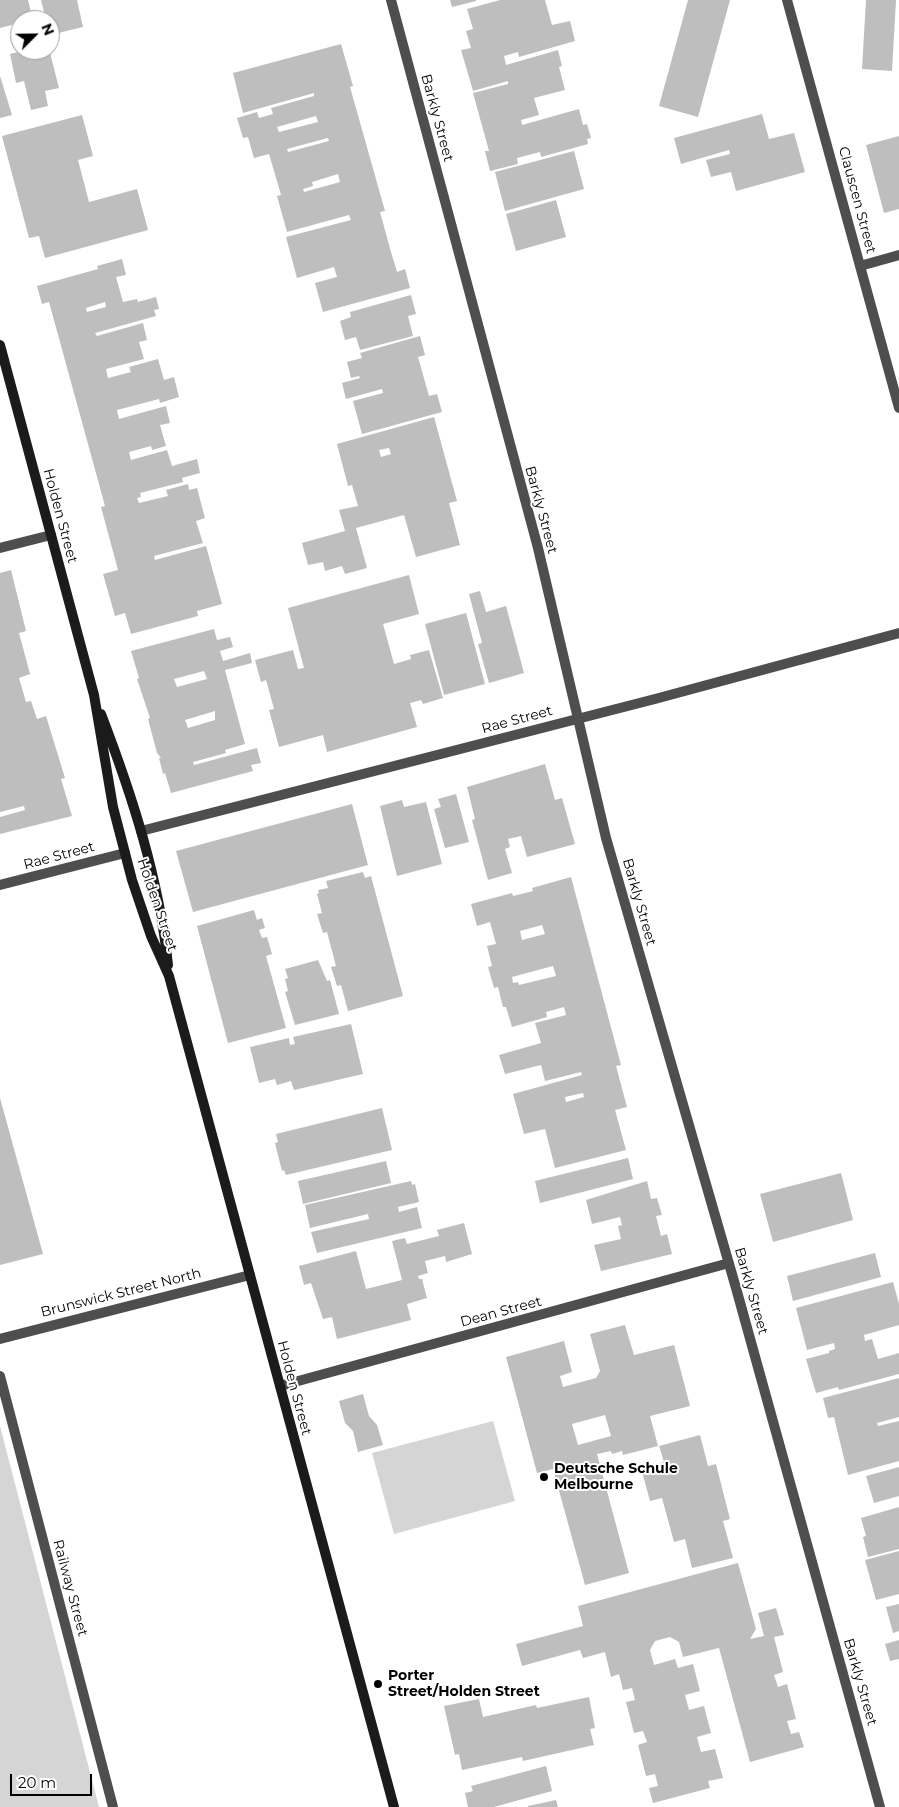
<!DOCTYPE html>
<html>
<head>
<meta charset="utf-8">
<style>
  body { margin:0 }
  #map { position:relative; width:899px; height:1807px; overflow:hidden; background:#fff; font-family:Montserrat,sans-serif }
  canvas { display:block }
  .north { position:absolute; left:10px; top:10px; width:50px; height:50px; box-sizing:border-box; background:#fff; border:1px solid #999; border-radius:50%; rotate:67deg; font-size:14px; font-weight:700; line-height:20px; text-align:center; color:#000 }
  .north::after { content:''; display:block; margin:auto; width:18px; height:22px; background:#000; clip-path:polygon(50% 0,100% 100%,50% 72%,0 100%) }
  .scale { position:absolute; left:10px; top:1774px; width:82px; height:22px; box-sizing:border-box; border:2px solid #000; border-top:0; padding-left:6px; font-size:15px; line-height:18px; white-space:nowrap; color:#000; -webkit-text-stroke:4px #fff; paint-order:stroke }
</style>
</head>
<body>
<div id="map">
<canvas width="899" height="1807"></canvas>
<div class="north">N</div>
<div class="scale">20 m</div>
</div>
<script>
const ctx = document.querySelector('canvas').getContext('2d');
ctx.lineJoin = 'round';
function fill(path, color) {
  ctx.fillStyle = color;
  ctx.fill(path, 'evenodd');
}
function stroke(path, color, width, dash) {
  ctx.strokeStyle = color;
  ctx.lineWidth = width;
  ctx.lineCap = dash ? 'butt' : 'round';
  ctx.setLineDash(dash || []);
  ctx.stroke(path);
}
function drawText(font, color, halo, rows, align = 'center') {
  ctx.font = font + ' Montserrat,sans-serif';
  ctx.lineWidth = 4;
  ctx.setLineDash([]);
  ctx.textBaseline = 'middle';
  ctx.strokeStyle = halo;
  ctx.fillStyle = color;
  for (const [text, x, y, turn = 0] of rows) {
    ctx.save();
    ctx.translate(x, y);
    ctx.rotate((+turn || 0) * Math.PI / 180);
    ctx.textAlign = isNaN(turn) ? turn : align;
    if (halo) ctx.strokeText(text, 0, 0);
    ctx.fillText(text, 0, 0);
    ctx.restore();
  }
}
fill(new Path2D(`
  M 493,1421 L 515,1501 L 394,1534 L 372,1453 Z
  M 0,1426 L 99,1807 L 0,1807 Z`), '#d5d5d5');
fill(new Path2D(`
  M 0,0 L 28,0 L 33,20 L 20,20 L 20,23 L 0,28 Z
  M 41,0 L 77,0 L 83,27 L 50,35 L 50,20 L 46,20 Z
  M 450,0 L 476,0 L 476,1 L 452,7 Z
  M 500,0 L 545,0 L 552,25 L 570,21 L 575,41 L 519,57 L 518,52 L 504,56 L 506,65 L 558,50 L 562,66 L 559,67 L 565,90 L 534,98 L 539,115 L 521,120 L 522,125 L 579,109 L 583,125 L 587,124 L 591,138 L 587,139 L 588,144 L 541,157 L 540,152 L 517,158 L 518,164 L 490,171 L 485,151 L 489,151 L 473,93 L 508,84 L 508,81 L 473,91 L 461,50 L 471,48 L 466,31 L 473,29 L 467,9 Z
  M 688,0 L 730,0 L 698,117 L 659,106 Z
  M 866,0 L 896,0 L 892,71 L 862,69 Z
  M 341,44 L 353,86 L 350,87 L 385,211 L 380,212 L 391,252 L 397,272 L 405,269 L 410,288 L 323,312 L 315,283 L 337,277 L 334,267 L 297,278 L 286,237 L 351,220 L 349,215 L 287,232 L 277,196 L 281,195 L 269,154 L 254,158 L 248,137 L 243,138 L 237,118 L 257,112 L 259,118 L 273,114 L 271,108 L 314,96 L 314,93 L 243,113 L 233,73 ZM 316,116 L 318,122 L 279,132 L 277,127 ZM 328,138 L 329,141 L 288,152 L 287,149 ZM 338,174 L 340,182 L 304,192 L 303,189 L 313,186 L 312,182 Z
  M 26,50 L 37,50 L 38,56 L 50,53 L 59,88 L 45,91 L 48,106 L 31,110 L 24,81 L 16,83 L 10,54 Z
  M 0,76 L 12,115 L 0,118 Z
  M 762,114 L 769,139 L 794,133 L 805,172 L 736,191 L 731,172 L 711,177 L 706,160 L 730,154 L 729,150 L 681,164 L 674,138 Z
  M 82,115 L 93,156 L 78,160 L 89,202 L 137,189 L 148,230 L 45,258 L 39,236 L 29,238 L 2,136 Z
  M 899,136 L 899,209 L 884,213 L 866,145 Z
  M 574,151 L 584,189 L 505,211 L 495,172 Z
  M 556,200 L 566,237 L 516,251 L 506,214 Z
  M 122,259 L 126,275 L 116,277 L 123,302 L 137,299 L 138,302 L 156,297 L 159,309 L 154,310 L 156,316 L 95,333 L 97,336 L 143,323 L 147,340 L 139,342 L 144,359 L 106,369 L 108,378 L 131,372 L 129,367 L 158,359 L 164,380 L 174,377 L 179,397 L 160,403 L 159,399 L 117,410 L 119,419 L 166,406 L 170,423 L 160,425 L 166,446 L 152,450 L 151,446 L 129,452 L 131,460 L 167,450 L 172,466 L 197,459 L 200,473 L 182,478 L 183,482 L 140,493 L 141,497 L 137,498 L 139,503 L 168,496 L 166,490 L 188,484 L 189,490 L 197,488 L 205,518 L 196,521 L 203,543 L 154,556 L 155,560 L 206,546 L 222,604 L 197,611 L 198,616 L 131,634 L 125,613 L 115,616 L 103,574 L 118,570 L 101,507 L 105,506 L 49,302 L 42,304 L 37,286 L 98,269 L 97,266 ZM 105,302 L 106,307 L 87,312 L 86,308 Z
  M 411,295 L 416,314 L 408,316 L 413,336 L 360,350 L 356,337 L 345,340 L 340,321 L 351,317 L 350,312 Z
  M 420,336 L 425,355 L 418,357 L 429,396 L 437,394 L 442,412 L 362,434 L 353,401 L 383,393 L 382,389 L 346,399 L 342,383 L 360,378 L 359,376 L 351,378 L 347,362 L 362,358 L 360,353 Z
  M 434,417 L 457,501 L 449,503 L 460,545 L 416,557 L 404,515 L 356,528 L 367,568 L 345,574 L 342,566 L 325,571 L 323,562 L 308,565 L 302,543 L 345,531 L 339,510 L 358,506 L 352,485 L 348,486 L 337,444 ZM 389,448 L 391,454 L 381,457 L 379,450 Z
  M 11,570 L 26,631 L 19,633 L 30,674 L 19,678 L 26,702 L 31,701 L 37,719 L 46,716 L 65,778 L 61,779 L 72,816 L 0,834 L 0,817 L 25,810 L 24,806 L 0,812 L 0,573 Z
  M 409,575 L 419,614 L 383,624 L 394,664 L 411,659 L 410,655 L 429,650 L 443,698 L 423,704 L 421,700 L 410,703 L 417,727 L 327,752 L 323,735 L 279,747 L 269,710 L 274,709 L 266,680 L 261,682 L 255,660 L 293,650 L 298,669 L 304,668 L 288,608 Z
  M 480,591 L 486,612 L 506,606 L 524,673 L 489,683 L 478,644 L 482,643 L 469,594 Z
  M 466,613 L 485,684 L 444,695 L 425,624 Z
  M 214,629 L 217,640 L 230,637 L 233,647 L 220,651 L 223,661 L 250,653 L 252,663 L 225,670 L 245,744 L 225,750 L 226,753 L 193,762 L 194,765 L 257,748 L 261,763 L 251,765 L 253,771 L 171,793 L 165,773 L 163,774 L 159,758 L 161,758 L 157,753 L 148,719 L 150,718 L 137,679 L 139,678 L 131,651 ZM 204,671 L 207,679 L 177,687 L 174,679 ZM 215,711 L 215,720 L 188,728 L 185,720 Z
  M 545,764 L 555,800 L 562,798 L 575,844 L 527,857 L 521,836 L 508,839 L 510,847 L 505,849 L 512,873 L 488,880 L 472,820 L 475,819 L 467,787 Z
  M 456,794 L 469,842 L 445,848 L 434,809 L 441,807 L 438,799 Z
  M 402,800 L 404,807 L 426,802 L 442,864 L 397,876 L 380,806 Z
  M 352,804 L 368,865 L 193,912 L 176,851 Z
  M 363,872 L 365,878 L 371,876 L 403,996 L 348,1011 L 341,985 L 337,986 L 331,967 L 336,966 L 327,932 L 323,933 L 317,914 L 322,913 L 317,894 L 319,893 L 318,890 L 328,888 L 326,881 Z
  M 571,877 L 621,1065 L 616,1066 L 627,1107 L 615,1110 L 626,1150 L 555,1168 L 545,1129 L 524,1134 L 513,1094 L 582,1075 L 581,1072 L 545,1081 L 541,1065 L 505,1074 L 499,1055 L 541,1043 L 535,1023 L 566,1015 L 564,1007 L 546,1012 L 547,1017 L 512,1027 L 506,1007 L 503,1007 L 498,987 L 494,988 L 488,967 L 492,966 L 487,946 L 496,944 L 490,922 L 477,926 L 471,904 L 512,893 L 513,896 L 533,891 L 532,888 ZM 542,925 L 545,934 L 522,940 L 520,931 ZM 553,966 L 556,976 L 519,985 L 518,982 L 513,983 L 512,977 ZM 583,1093 L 584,1097 L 566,1102 L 565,1097 Z
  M 254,910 L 257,920 L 262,918 L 265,928 L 259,930 L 262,938 L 267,937 L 272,954 L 266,956 L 286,1028 L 228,1043 L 197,926 Z
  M 318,960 L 327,981 L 330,980 L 339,1014 L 295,1025 L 285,992 L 288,991 L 285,979 L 288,978 L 285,969 Z
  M 351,1024 L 363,1074 L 294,1090 L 291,1081 L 277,1085 L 275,1079 L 259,1083 L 250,1047 L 289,1038 L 290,1045 L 295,1044 L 293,1037 Z
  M 0,1098 L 43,1254 L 0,1265 Z
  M 382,1108 L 392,1150 L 286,1175 L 284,1170 L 282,1171 L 275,1143 L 278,1142 L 276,1134 Z
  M 628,1158 L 633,1179 L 540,1203 L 535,1181 Z
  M 386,1161 L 391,1183 L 303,1204 L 298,1181 Z
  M 841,1173 L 853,1220 L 773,1242 L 760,1194 Z
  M 411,1181 L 412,1185 L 415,1184 L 419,1202 L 398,1207 L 399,1212 L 417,1207 L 422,1228 L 317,1253 L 311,1232 L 369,1219 L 368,1214 L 310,1228 L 305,1205 Z
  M 647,1181 L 651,1199 L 657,1198 L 662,1215 L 656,1216 L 661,1236 L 667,1234 L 672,1254 L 601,1271 L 594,1245 L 621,1239 L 618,1226 L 622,1225 L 620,1217 L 592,1224 L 586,1200 Z
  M 464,1223 L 472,1254 L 446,1262 L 445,1256 L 425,1261 L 428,1273 L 418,1276 L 419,1279 L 422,1279 L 427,1298 L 407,1304 L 411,1320 L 337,1339 L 332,1317 L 323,1319 L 311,1283 L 304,1285 L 299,1266 L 356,1251 L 366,1289 L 402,1280 L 392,1241 L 405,1238 L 407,1244 L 439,1236 L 437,1230 Z
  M 875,1253 L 881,1277 L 793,1301 L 787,1276 Z
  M 893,1282 L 899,1304 L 899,1325 L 864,1335 L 865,1341 L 872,1339 L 878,1359 L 899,1353 L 899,1374 L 839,1390 L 838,1387 L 816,1393 L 806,1359 L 829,1353 L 829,1351 L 835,1349 L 834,1343 L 807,1350 L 796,1308 Z
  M 625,1325 L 634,1355 L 674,1345 L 690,1406 L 650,1416 L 658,1446 L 623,1455 L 622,1451 L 612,1454 L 611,1451 L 597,1454 L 629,1573 L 585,1585 L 553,1469 L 537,1473 L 506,1357 L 564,1341 L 572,1372 L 560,1376 L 563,1387 L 596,1378 L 600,1371 L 590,1334 ZM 605,1415 L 611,1436 L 578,1445 L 572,1424 Z
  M 899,1378 L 899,1417 L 877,1423 L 878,1426 L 899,1421 L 899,1461 L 848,1475 L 834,1417 L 828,1418 L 823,1398 Z
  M 363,1394 L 369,1416 L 377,1425 L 383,1445 L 358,1452 L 353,1431 L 345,1423 L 339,1401 Z
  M 700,1435 L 708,1466 L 716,1464 L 730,1519 L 723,1521 L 733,1558 L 692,1568 L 685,1539 L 674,1542 L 662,1498 L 650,1501 L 641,1468 L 664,1462 L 659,1446 Z
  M 899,1467 L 899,1496 L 874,1503 L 866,1476 Z
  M 899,1507 L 899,1549 L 868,1557 L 863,1537 L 866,1536 L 861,1518 Z
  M 899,1551 L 899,1594 L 876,1600 L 865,1560 Z
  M 738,1563 L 756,1629 L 750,1639 L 764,1636 L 758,1613 L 776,1608 L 784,1635 L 774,1637 L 783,1672 L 774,1675 L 778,1687 L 787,1684 L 796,1719 L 787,1721 L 791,1734 L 799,1732 L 804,1747 L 750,1762 L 719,1648 L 683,1657 L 679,1642 L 670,1637 L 655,1641 L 650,1650 L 654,1665 L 675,1659 L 678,1668 L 693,1664 L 700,1691 L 685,1695 L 689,1710 L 704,1706 L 711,1733 L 697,1737 L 701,1752 L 715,1749 L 723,1778 L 708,1781 L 710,1788 L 653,1803 L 649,1788 L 658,1786 L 655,1774 L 646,1776 L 638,1745 L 647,1742 L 643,1731 L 634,1733 L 626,1702 L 635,1700 L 632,1688 L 623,1690 L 619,1674 L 611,1677 L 605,1652 L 583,1658 L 580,1650 L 522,1666 L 516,1644 L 583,1626 L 578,1606 Z
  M 899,1604 L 899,1631 L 893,1633 L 886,1607 Z
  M 899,1640 L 899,1659 L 890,1661 L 885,1644 Z
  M 589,1697 L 595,1728 L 590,1729 L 594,1745 L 523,1761 L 522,1757 L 462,1770 L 459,1754 L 455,1755 L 444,1706 L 479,1699 L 483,1717 L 536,1705 L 537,1708 Z
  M 546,1766 L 552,1791 L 494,1807 L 468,1807 L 465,1793 L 473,1791 L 471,1786 Z
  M 556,1800 L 558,1807 L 528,1807 L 528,1806 Z`), '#bebebe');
stroke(new Path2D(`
  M 391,0 L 538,548 L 606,838 L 736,1288 L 880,1807
  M 787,0 L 899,408
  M 860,266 L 899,255
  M 0,548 L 51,535
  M 141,831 L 655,699 L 899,633
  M 0,885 L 125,853
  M 0,1339 L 250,1275
  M 0,1376 L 113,1807
  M 280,1386 L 729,1263`), '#4e4e4e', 10);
stroke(new Path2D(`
  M 0,345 L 94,695 L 113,807 L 132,880 L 151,936 L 169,976 L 394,1807
  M 101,714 C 132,795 159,878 168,965`), '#1b1b1b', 10);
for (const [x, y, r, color] of [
  [544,1477,5,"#000"],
  [378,1684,5,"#000"]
]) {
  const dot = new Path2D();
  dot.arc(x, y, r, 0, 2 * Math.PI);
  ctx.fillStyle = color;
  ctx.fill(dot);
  stroke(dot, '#fff', 2);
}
drawText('14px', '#000', '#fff', [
  ["Barkly Street",437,118,75],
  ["Clauscen Street",857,200,75],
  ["Barkly Street",541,510,75],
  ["Holden Street",60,516,75],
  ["Rae Street",517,720,-15],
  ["Rae Street",59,856,-15],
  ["Barkly Street",639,902,74],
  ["Holden Street",157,905,71],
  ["Barkly Street",751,1291,74],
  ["Brunswick Street North",121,1293,-14],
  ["Dean Street",501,1312,-15],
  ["Holden Street",294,1388,75],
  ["Railway Street",70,1588,75],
  ["Barkly Street",860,1682,74]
]);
drawText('bold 14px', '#000', '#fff', [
  ["Deutsche Schule",554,1469],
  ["Melbourne",554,1485],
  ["Porter",388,1676],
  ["Street/Holden Street",388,1692]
], 'left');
</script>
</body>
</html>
